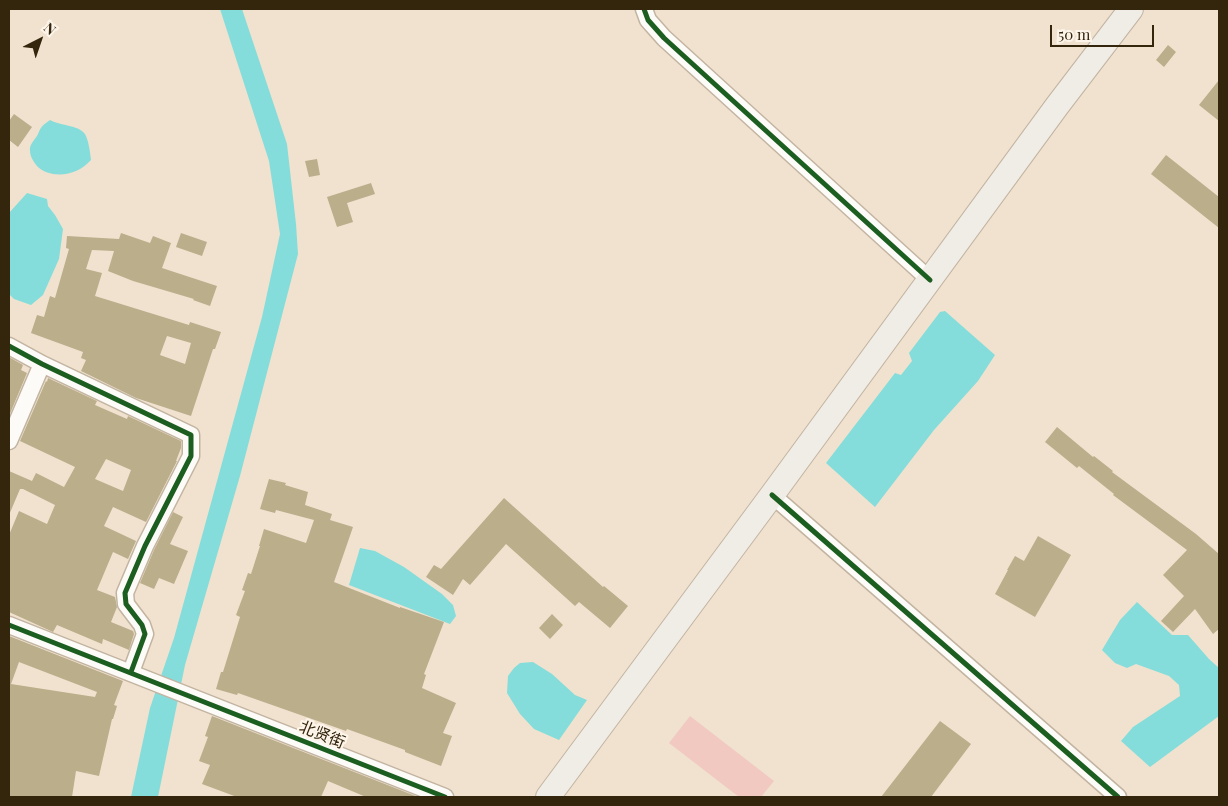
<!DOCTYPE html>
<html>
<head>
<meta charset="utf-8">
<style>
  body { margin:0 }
  #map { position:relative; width:1228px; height:806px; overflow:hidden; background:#f0e2cf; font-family:"Playfair Display",serif }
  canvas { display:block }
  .frame { position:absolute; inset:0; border:10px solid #34250d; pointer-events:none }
  .north { position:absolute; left:15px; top:15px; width:50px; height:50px; -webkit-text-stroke:4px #fdf5e9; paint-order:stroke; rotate:41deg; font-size:14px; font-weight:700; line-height:20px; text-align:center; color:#34250d }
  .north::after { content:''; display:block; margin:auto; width:18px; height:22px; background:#34250d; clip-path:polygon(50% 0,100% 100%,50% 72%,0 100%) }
  .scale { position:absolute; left:1050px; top:25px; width:104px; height:22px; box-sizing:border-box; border:2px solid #34250d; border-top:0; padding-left:6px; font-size:15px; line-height:18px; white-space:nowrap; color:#34250d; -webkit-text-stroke:4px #fdf5e9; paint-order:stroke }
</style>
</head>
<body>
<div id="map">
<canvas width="1228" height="806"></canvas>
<div class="frame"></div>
<div class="north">N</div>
<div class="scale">50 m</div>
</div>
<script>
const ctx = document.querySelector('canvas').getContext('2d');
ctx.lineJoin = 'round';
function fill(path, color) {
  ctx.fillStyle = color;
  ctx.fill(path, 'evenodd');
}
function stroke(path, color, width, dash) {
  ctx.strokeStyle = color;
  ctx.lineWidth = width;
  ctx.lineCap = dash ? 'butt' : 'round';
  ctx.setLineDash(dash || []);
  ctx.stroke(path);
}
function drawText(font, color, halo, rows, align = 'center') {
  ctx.font = font + ' "Playfair Display","Noto Sans SC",serif';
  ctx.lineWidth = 4.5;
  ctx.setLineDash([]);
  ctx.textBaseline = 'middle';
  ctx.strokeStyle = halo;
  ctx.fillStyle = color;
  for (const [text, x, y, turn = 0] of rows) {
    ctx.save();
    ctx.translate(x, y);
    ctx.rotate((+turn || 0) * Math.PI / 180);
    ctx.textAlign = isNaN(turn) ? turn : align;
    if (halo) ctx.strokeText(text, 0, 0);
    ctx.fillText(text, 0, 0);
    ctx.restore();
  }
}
fill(new Path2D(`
  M 690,716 L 774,781 L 761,797 L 739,797 L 669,743 Z`), '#f1c9c1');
fill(new Path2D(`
  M 220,9 L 242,9 L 287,144 L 296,224 L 298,254 L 240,476 L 185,665 L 158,797 L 131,797 L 150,708 L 174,638 L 262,317 L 280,234 L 269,161 Z
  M 50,120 C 60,126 82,125 86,136 C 89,143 90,152 91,160 C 81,171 68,176 53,174 C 45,172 39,170 34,162 C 32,159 30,155 30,151 C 29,144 35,140 38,134 C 42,125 42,126 50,120 Z
  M 27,193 L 47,199 L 48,206 L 55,215 L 63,229 L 59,259 L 43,295 L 31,305 L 14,299 L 9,294 L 9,213 Z
  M 945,311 L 995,355 L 978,381 L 934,430 L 875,507 L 826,463 L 895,373 L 901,375 L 912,361 L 909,353 L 940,312 Z
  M 360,548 L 375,551 L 404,567 L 442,594 L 453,605 L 456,616 L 450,624 L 349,585 Z
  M 1137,602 L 1172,635 L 1188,635 L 1209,659 L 1219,668 L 1219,716 L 1150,767 L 1121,741 L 1133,727 L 1180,696 L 1179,685 L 1169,676 L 1136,664 L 1127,668 L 1115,663 L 1102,650 L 1120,620 Z
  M 533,662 L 552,674 L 575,695 L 587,700 L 559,740 L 534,729 L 520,714 L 507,693 L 508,676 L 514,668 L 520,663 Z`), '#84ddda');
fill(new Path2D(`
  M 1168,45 L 1176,52 L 1164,67 L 1156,60 Z
  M 1219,80 L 1219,121 L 1199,105 Z
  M 14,114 L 32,127 L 18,147 L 9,140 L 9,121 Z
  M 1166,155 L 1219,197 L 1219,228 L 1151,174 Z
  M 317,159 L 320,175 L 309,177 L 305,161 Z
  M 371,183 L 375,194 L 347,203 L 353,222 L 337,227 L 327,197 Z
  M 121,233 L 150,243 L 153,236 L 171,243 L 162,268 L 217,286 L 210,306 L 193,300 L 194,299 L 133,281 L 108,271 L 114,251 L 92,250 L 86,269 L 102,273 L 95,296 L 189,325 L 190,322 L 221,332 L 215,349 L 213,349 L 191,416 L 136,398 L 81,371 L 86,360 L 81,358 L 83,352 L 31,333 L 37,315 L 44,317 L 50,296 L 55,298 L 69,249 L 66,248 L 67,236 L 119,239 ZM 167,336 L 191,343 L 185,364 L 160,355 Z
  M 181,233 L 207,242 L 202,256 L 176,247 Z
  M 9,357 L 23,365 L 21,370 L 27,373 L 9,416 Z
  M 48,378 L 97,401 L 95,405 L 127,419 L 128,416 L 181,441 L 181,448 L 176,461 L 177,461 L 146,522 L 113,507 L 104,526 L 136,541 L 128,559 L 113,552 L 97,590 L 115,597 L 117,607 L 111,622 L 133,631 L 134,634 L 129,650 L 103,639 L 102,644 L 57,625 L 53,632 L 9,612 L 9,535 L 19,511 L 47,524 L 55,505 L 23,489 L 20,489 L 9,515 L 9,471 L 32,481 L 36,473 L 64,487 L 75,467 L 20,441 L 46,381 L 47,382 ZM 106,459 L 131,470 L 123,491 L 95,479 Z
  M 1057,427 L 1093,457 L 1094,456 L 1113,471 L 1112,472 L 1196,534 L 1219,554 L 1219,629 L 1213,634 L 1195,609 L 1173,632 L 1161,621 L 1184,596 L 1163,575 L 1187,550 L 1113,495 L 1114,494 L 1079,466 L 1077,468 L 1045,442 Z
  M 269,479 L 286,483 L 285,485 L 308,492 L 305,505 L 332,514 L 330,520 L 353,527 L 334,582 L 400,608 L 400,607 L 444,622 L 424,674 L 426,675 L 422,688 L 456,703 L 443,733 L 452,736 L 441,766 L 405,752 L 405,750 L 347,729 L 346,731 L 238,693 L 237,695 L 216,689 L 221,672 L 223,672 L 240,617 L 236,615 L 245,591 L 242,590 L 248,573 L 251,574 L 260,546 L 259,546 L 264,529 L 306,543 L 314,520 L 276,510 L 275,513 L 260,509 Z
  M 504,498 L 603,587 L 604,586 L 628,606 L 610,628 L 579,602 L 575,606 L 506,544 L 470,585 L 463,579 L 453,595 L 426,577 L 434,565 L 441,569 Z
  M 173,512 L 183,517 L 170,544 L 188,551 L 174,584 L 159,578 L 154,589 L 140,583 L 154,550 Z
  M 1038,536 L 1071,555 L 1035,617 L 995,594 L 1008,570 L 1007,570 L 1015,556 L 1024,561 Z
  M 552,614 L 563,625 L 550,639 L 539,628 Z
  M 9,636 L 123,681 L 114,705 L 117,706 L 113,719 L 112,719 L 99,776 L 76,771 L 72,797 L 9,797 ZM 19,662 L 97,692 L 95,697 L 11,684 Z
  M 212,716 L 418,797 L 366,797 L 328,781 L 321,797 L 237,797 L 202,784 L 210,765 L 199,761 L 208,737 L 205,736 Z
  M 940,721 L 971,744 L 931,797 L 881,797 Z`), '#baae8b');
const minor = new Path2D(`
  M 644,9 L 648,20 L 664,38 L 930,280
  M 9,346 L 42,364 L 191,435 L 191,456 L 145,546 L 125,593 L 126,604 L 142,625 L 145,634 L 131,672
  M 9,441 L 42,364
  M 772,495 L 1118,797
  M 9,625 L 445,797`);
const secondary = new Path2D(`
  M 548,797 L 772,495 L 1057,106 L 1131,9`);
stroke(minor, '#c2b4a1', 19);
stroke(secondary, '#c2b4a1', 26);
stroke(minor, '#fdfbf8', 16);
stroke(secondary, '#f0ece6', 24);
stroke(new Path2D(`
  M 644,9 L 648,20 L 664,38 L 930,280
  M 9,346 L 42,364 L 191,435 L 191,456 L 145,546 L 125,593 L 126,604 L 142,625 L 145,634 L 131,672
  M 772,495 L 1118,797
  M 9,625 L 445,797`), '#1b5e20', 5);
drawText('16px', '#34250d', '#fdf5e9', [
  ["北贤街",322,735,22]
]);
</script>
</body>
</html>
